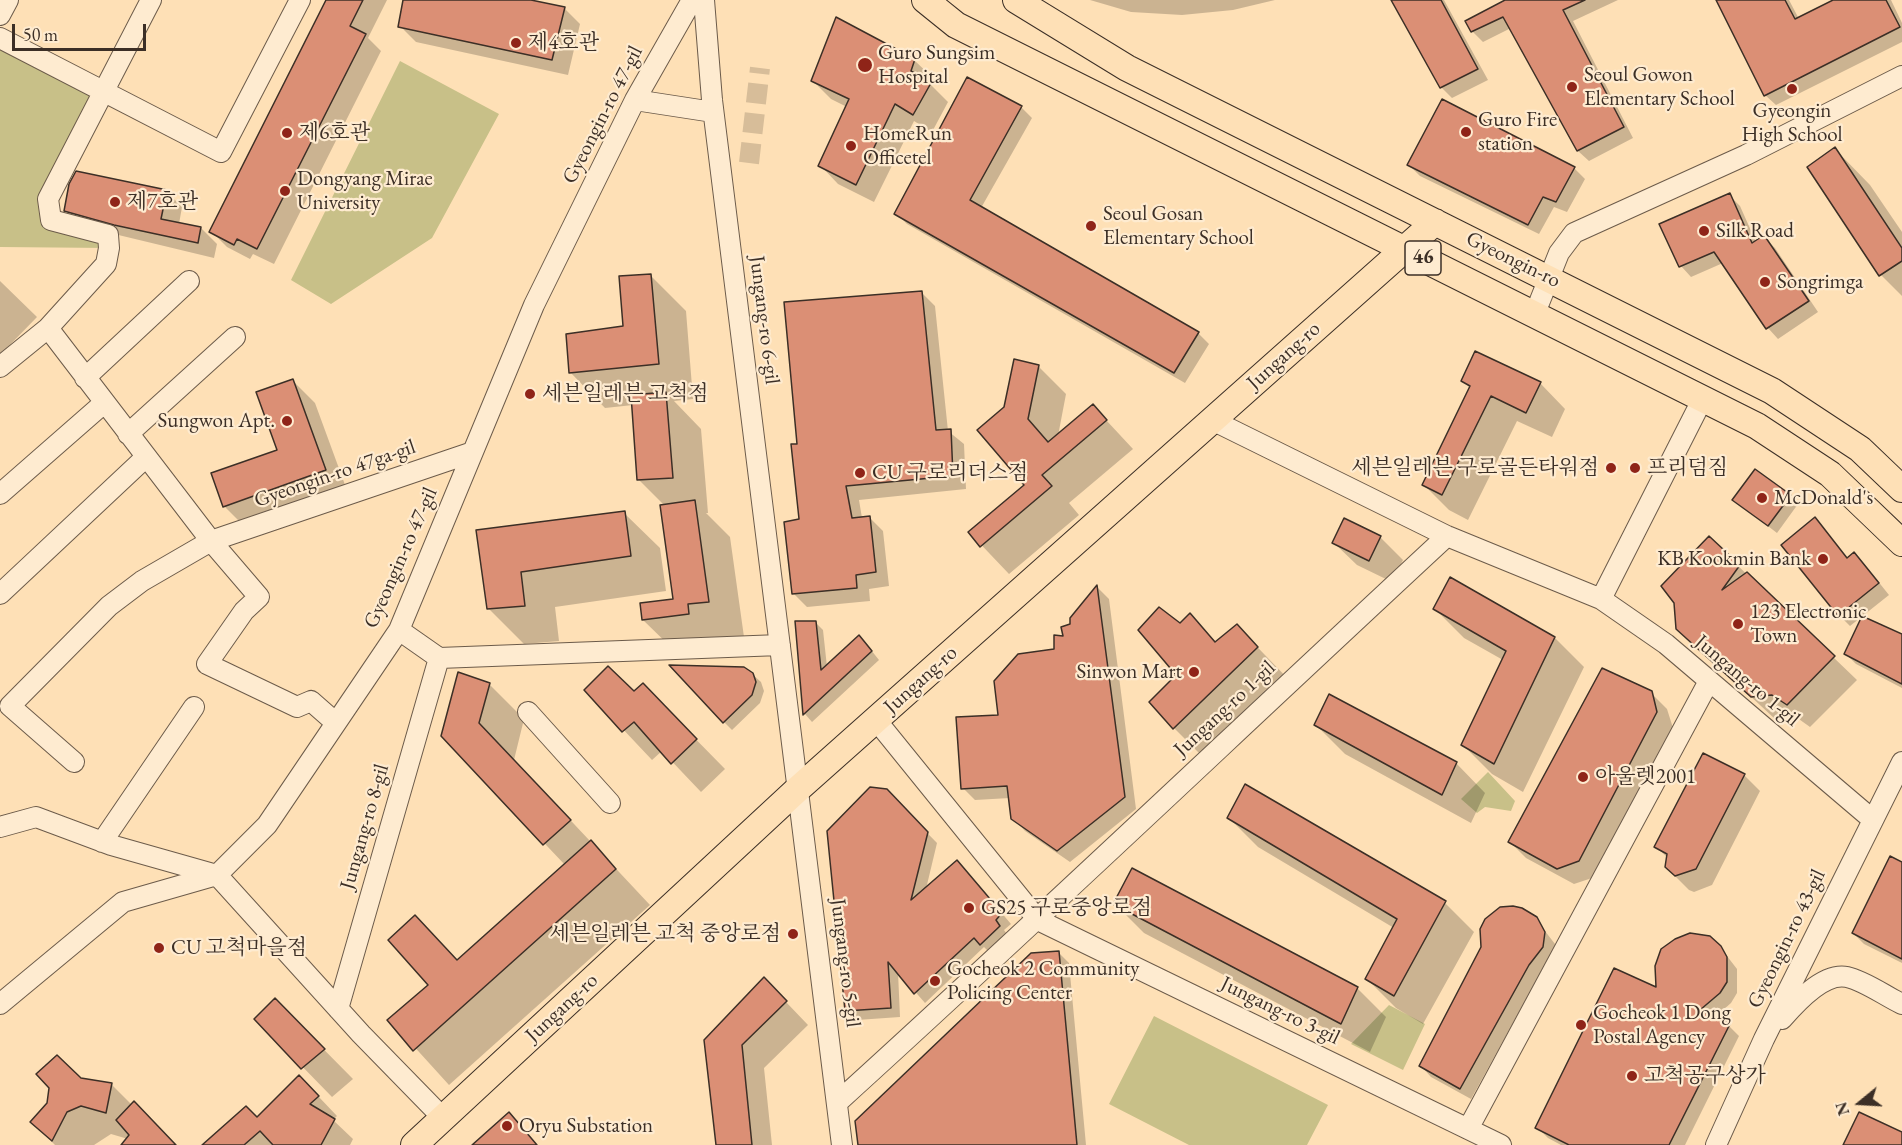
<!DOCTYPE html>
<html>
<head>
<meta charset="utf-8">
<style>
  body { margin:0 }
  #map { position:relative; width:1902px; height:1145px; overflow:hidden; background:#fee0b6; font-family:"EB Garamond",serif }
  canvas { display:block }
  .north { position:absolute; left:1830px; top:1073px; width:60px; height:60px; -webkit-text-stroke:4px #feebd0; paint-order:stroke; rotate:252deg; font-size:16px; font-weight:700; line-height:24px; text-align:center; color:#3c2f26 }
  .north::after { content:''; display:block; margin:auto; width:21px; height:27px; background:#3c2f26; clip-path:polygon(50% 0,100% 100%,50% 72%,0 100%) }
  .scale { position:absolute; left:12px; top:24px; width:134px; height:27px; box-sizing:border-box; border:3px solid #3c2f26; border-top:0; padding-left:8px; font-size:18px; line-height:21px; white-space:nowrap; color:#3c2f26; -webkit-text-stroke:4px #feebd0; paint-order:stroke }
</style>
</head>
<body>
<div id="map">
<canvas width="1902" height="1145"></canvas>
<div class="north">N</div>
<div class="scale">50 m</div>
</div>
<script>
const ctx = document.querySelector('canvas').getContext('2d');
ctx.lineJoin = 'round';
function fill(path, color) {
  ctx.fillStyle = color;
  ctx.fill(path, 'evenodd');
}
function stroke(path, color, width, dash) {
  ctx.strokeStyle = color;
  ctx.lineWidth = width;
  ctx.lineCap = dash ? 'butt' : 'round';
  ctx.setLineDash(dash || []);
  ctx.stroke(path);
}
function drawText(font, color, halo, rows, align = 'center') {
  ctx.font = font + ' "EB Garamond","Noto Serif KR",serif';
  ctx.lineWidth = 4.5;
  ctx.setLineDash([]);
  ctx.textBaseline = 'middle';
  ctx.strokeStyle = halo;
  ctx.fillStyle = color;
  for (const [text, x, y, turn = 0] of rows) {
    ctx.save();
    ctx.translate(x, y);
    ctx.rotate((+turn || 0) * Math.PI / 180);
    ctx.textAlign = isNaN(turn) ? turn : align;
    if (halo) ctx.strokeText(text, 0, 0);
    ctx.fillText(text, 0, 0);
    ctx.restore();
  }
}
fill(new Path2D(`
  M 0,38 L 104,92 L 48,199 L 51,220 L 108,235 L 109,248 L 0,247 Z
  M 400,61 L 499,114 L 432,238 L 331,304 L 291,280 Z
  M 1488,772 L 1515,801 L 1511,811 L 1485,807 L 1477,813 L 1461,799 Z
  M 1389,1005 L 1425,1024 L 1403,1070 L 1351,1044 Z
  M 1154,1016 L 1328,1105 L 1307,1145 L 1189,1145 L 1109,1104 Z`), '#c8c088');
fill(new Path2D(`
  M 326,0 L 387,0 L 368,38 L 381,51 L 274,264 L 253,254 L 250,259 L 227,247 L 211,231 Z
  M 404,0 L 523,0 L 564,8 L 580,24 L 568,75 L 416,42 L 400,26 Z
  M 1090,0 L 1275,0 L 1233,10 L 1182,15 L 1131,12 Z
  M 1393,0 L 1444,0 L 1488,80 L 1452,98 L 1441,87 Z
  M 1505,0 L 1618,0 L 1573,21 L 1633,138 L 1589,161 L 1578,151 L 1511,28 L 1483,42 L 1472,31 Z
  M 1718,0 L 1789,0 L 1799,19 L 1836,0 L 1891,0 L 1902,23 L 1902,42 L 1776,105 L 1765,95 Z
  M 914,60 L 933,78 L 930,84 L 948,102 L 932,132 L 914,121 L 874,202 L 838,184 L 820,165 L 847,107 L 831,99 L 813,81 Z
  M 1021,107 L 1032,118 L 981,208 L 1198,333 L 1209,344 L 1185,383 L 907,224 L 896,213 Z
  M 1835,149 L 1870,185 L 1902,232 L 1902,296 L 1881,275 Z
  M 1409,165 L 1574,168 L 1585,179 L 1567,212 L 1554,207 L 1539,234 L 1420,176 Z
  M 166,191 L 182,207 L 179,224 L 201,228 L 217,244 L 214,258 L 81,226 L 65,210 Z
  M 1729,195 L 1740,206 L 1756,242 L 1764,237 L 1775,248 L 1818,312 L 1778,339 L 1768,328 L 1723,263 L 1691,277 L 1681,266 Z
  M 651,276 L 686,311 L 693,399 L 674,401 L 701,429 L 708,513 L 706,513 L 730,537 L 744,637 L 679,655 L 643,620 L 675,600 L 665,506 L 639,480 L 633,405 L 605,408 L 570,372 L 624,328 Z
  M 0,281 L 37,317 L 0,355 Z
  M 922,293 L 935,306 L 948,431 L 964,444 L 966,489 L 859,500 L 862,518 L 869,517 L 883,531 L 889,586 L 869,589 L 870,601 L 807,607 L 793,593 L 801,521 L 798,445 Z
  M 1038,366 L 1066,394 L 1058,436 L 1093,406 L 1133,449 L 1069,503 L 1079,515 L 1009,574 L 970,533 L 1026,485 L 1005,408 Z
  M 292,380 L 315,403 L 348,493 L 247,529 L 224,506 L 279,451 Z
  M 1463,381 L 1540,383 L 1565,409 L 1552,437 L 1517,421 L 1468,520 L 1449,510 L 1424,485 L 1471,389 Z
  M 1790,496 L 1798,504 L 1777,533 L 1734,500 Z
  M 624,513 L 660,548 L 666,591 L 555,607 L 559,641 L 524,644 L 489,609 L 478,531 Z
  M 1815,519 L 1848,559 L 1854,554 L 1865,565 L 1889,595 L 1850,626 L 1839,615 Z
  M 1380,537 L 1403,560 L 1392,582 L 1357,565 L 1334,543 Z
  M 1709,538 L 1857,680 L 1810,727 L 1796,717 L 1775,719 L 1677,628 L 1676,602 Z
  M 1450,579 L 1555,638 L 1584,667 L 1523,792 L 1492,774 L 1463,745 L 1503,660 L 1464,638 L 1435,609 Z
  M 1098,588 L 1109,599 L 1136,809 L 1070,862 L 1025,831 L 1013,818 L 1010,798 L 975,800 L 963,788 L 1000,716 L 1056,650 L 1072,625 L 1071,618 Z
  M 1190,615 L 1217,643 L 1237,626 L 1292,683 L 1209,763 L 1174,728 L 1180,625 Z
  M 815,622 L 823,630 L 827,667 L 867,645 L 879,660 L 812,722 L 805,714 L 796,623 Z
  M 1902,636 L 1902,688 L 1856,664 L 1846,654 Z
  M 752,674 L 761,682 L 764,691 L 760,703 L 732,730 L 724,722 Z
  M 489,684 L 524,719 L 514,760 L 650,905 L 449,1085 L 390,1020 L 430,985 L 415,917 L 458,961 L 565,865 L 443,736 Z
  M 586,690 L 634,693 L 672,715 L 725,769 L 701,792 L 662,751 L 652,760 Z
  M 1651,693 L 1667,709 L 1673,728 L 1595,877 L 1574,884 L 1526,858 L 1510,842 Z
  M 1316,725 L 1456,763 L 1485,793 L 1471,823 L 1345,754 Z
  M 1704,755 L 1744,775 L 1760,791 L 1712,885 L 1694,892 L 1689,890 L 1672,873 L 1668,858 L 1656,847 Z
  M 886,791 L 937,843 L 926,889 L 967,872 L 1011,924 L 1004,930 L 1009,937 L 991,954 L 984,947 L 925,1003 L 898,972 L 900,1017 L 857,1020 L 847,1010 Z
  M 1229,818 L 1445,903 L 1474,932 L 1423,1024 L 1396,1008 L 1367,979 L 1394,928 L 1258,847 Z
  M 1902,863 L 1902,963 L 1864,944 L 1853,933 Z
  M 1115,904 L 1357,988 L 1386,1017 L 1370,1052 L 1144,933 Z
  M 1531,913 L 1555,944 L 1555,953 L 1539,976 L 1471,1099 L 1431,1077 L 1421,1066 Z
  M 1702,934 L 1720,947 L 1737,969 L 1737,993 L 1731,1003 L 1714,1018 L 1729,1026 L 1739,1036 L 1685,1145 L 1561,1145 L 1548,1138 L 1537,1127 L 1657,989 L 1684,936 Z
  M 1058,952 L 1069,963 L 1086,1145 L 860,1145 Z
  M 764,979 L 808,1025 L 764,1068 L 772,1145 L 717,1145 L 706,1041 Z
  M 275,1000 L 353,1079 L 332,1097 L 256,1019 Z
  M 80,1080 L 111,1084 L 132,1105 L 134,1103 L 176,1145 L 124,1145 L 128,1139 L 111,1134 L 94,1145 L 55,1145 L 32,1122 Z
  M 318,1096 L 337,1116 L 333,1120 L 353,1139 L 350,1145 L 204,1145 L 257,1119 Z`), '#0003');
const building = new Path2D(`
  M 326,0 L 363,0 L 350,26 L 366,34 L 257,249 L 237,239 L 234,245 L 209,232 Z
  M 403,0 L 531,0 L 565,7 L 552,60 L 398,27 Z
  M 1391,0 L 1441,0 L 1478,69 L 1440,88 Z
  M 1505,0 L 1585,0 L 1563,10 L 1624,127 L 1577,151 L 1503,17 L 1471,32 L 1465,21 Z
  M 1716,0 L 1785,0 L 1795,19 L 1833,0 L 1886,0 L 1900,27 L 1764,96 Z
  M 836,17 L 915,59 L 911,71 L 931,83 L 913,115 L 895,104 L 856,185 L 818,166 L 849,99 L 811,81 Z
  M 967,77 L 1022,106 L 970,200 L 1199,332 L 1174,373 L 894,214 Z
  M 1442,99 L 1575,167 L 1556,202 L 1543,197 L 1528,225 L 1407,165 Z
  M 1835,147 L 1902,248 L 1902,261 L 1879,276 L 1807,167 Z
  M 76,171 L 167,190 L 161,219 L 201,227 L 198,243 L 114,225 L 64,211 L 69,184 Z
  M 1730,193 L 1752,243 L 1764,235 L 1809,301 L 1766,329 L 1714,252 L 1679,267 L 1659,224 Z
  M 651,274 L 659,364 L 569,373 L 566,334 L 623,326 L 619,276 Z
  M 922,291 L 936,430 L 951,429 L 953,476 L 846,486 L 852,518 L 870,516 L 876,572 L 856,575 L 857,588 L 792,594 L 784,522 L 799,519 L 791,444 L 797,444 L 784,302 Z
  M 1475,351 L 1541,382 L 1526,413 L 1491,396 L 1442,495 L 1422,485 L 1470,386 L 1461,381 Z
  M 1014,359 L 1039,365 L 1028,419 L 1048,442 L 1093,404 L 1107,420 L 1042,475 L 1052,486 L 980,547 L 968,532 L 1024,485 L 977,430 L 1004,407 Z
  M 293,379 L 326,470 L 223,507 L 211,473 L 277,450 L 256,392 Z
  M 666,392 L 673,478 L 637,480 L 631,395 Z
  M 1755,469 L 1791,495 L 1768,526 L 1732,500 Z
  M 695,500 L 709,602 L 688,604 L 689,614 L 642,620 L 640,603 L 673,599 L 660,505 Z
  M 625,511 L 631,556 L 521,572 L 525,606 L 487,609 L 476,530 Z
  M 1815,517 L 1847,558 L 1854,552 L 1879,583 L 1838,616 L 1781,545 Z
  M 1344,518 L 1381,536 L 1369,561 L 1332,543 Z
  M 1709,536 L 1740,565 L 1722,590 L 1747,572 L 1835,656 L 1787,705 L 1772,695 L 1751,697 L 1676,629 L 1674,603 L 1661,586 Z
  M 1450,577 L 1555,637 L 1494,764 L 1461,745 L 1506,651 L 1433,609 Z
  M 1097,585 L 1125,797 L 1057,851 L 1011,819 L 1007,786 L 961,789 L 956,717 L 998,715 L 994,681 L 1018,654 L 1054,649 L 1054,635 L 1063,636 L 1061,627 L 1070,624 L 1070,618 Z
  M 1159,607 L 1180,623 L 1190,613 L 1215,642 L 1237,624 L 1258,647 L 1173,729 L 1149,702 L 1176,675 L 1138,630 Z
  M 1862,616 L 1902,634 L 1902,684 L 1844,654 Z
  M 795,621 L 816,621 L 821,670 L 859,635 L 872,651 L 803,715 Z
  M 669,665 L 744,667 L 753,673 L 756,682 L 752,695 L 723,723 Z
  M 608,666 L 634,691 L 643,683 L 697,739 L 671,764 L 634,722 L 622,732 L 584,690 Z
  M 1602,668 L 1652,691 L 1657,712 L 1579,861 L 1557,869 L 1508,842 Z
  M 458,672 L 490,683 L 479,723 L 571,820 L 543,845 L 441,736 Z
  M 1329,694 L 1457,762 L 1442,795 L 1314,725 Z
  M 1703,753 L 1745,774 L 1696,869 L 1675,876 L 1665,867 L 1667,854 L 1654,847 Z
  M 1245,784 L 1446,901 L 1394,996 L 1365,979 L 1397,919 L 1227,818 Z
  M 870,787 L 887,789 L 928,832 L 911,900 L 957,860 L 1002,913 L 996,920 L 1000,926 L 980,945 L 974,938 L 914,994 L 888,962 L 891,1008 L 845,1011 L 827,831 Z
  M 591,840 L 616,869 L 413,1051 L 387,1020 L 428,985 L 388,940 L 415,915 L 457,960 Z
  M 1890,856 L 1902,862 L 1902,959 L 1852,933 Z
  M 1132,868 L 1358,987 L 1341,1024 L 1113,904 Z
  M 1513,906 L 1522,908 L 1537,917 L 1545,932 L 1543,947 L 1529,965 L 1460,1089 L 1419,1066 L 1481,947 L 1480,929 L 1485,919 L 1500,907 Z
  M 1690,933 L 1710,936 L 1721,946 L 1727,957 L 1727,982 L 1720,993 L 1700,1010 L 1730,1024 L 1669,1145 L 1569,1145 L 1535,1128 L 1614,968 L 1656,987 L 1655,966 L 1661,949 L 1675,939 Z
  M 1059,951 L 1077,1145 L 858,1145 L 855,1121 L 1031,953 Z
  M 764,977 L 787,1001 L 742,1045 L 752,1145 L 716,1145 L 704,1040 Z
  M 275,998 L 325,1049 L 301,1069 L 254,1019 Z
  M 57,1055 L 81,1078 L 112,1083 L 106,1113 L 81,1106 L 67,1112 L 52,1141 L 30,1122 L 47,1103 L 49,1088 L 36,1074 Z
  M 299,1075 L 319,1096 L 310,1104 L 335,1119 L 321,1145 L 273,1145 L 260,1131 L 244,1145 L 202,1145 L 246,1106 L 257,1117 Z
  M 134,1101 L 176,1145 L 121,1145 L 129,1135 L 116,1120 Z
  M 509,1112 L 537,1145 L 472,1145 Z
  M 1859,1112 L 1902,1132 L 1902,1145 L 1843,1145 Z`);
fill(building, '#db8f75');
stroke(building, '#3c2f26', 1.5);
stroke(new Path2D(`
  M 749,163 L 760,68`), '#d7bd99', 20, [20, 10]);
const minor = new Path2D(`
  M 704,0 L 712,100 L 842,1145
  M 0,15 L 8,0
  M 0,38 L 221,152 L 300,0
  M 635,100 L 713,112
  M 1535,313 L 1559,253 L 1574,233 L 1746,155 L 1902,76
  M 48,328 L 211,541 L 259,597 L 244,611 L 207,664 L 297,707 L 311,701 L 336,723
  M 0,367 L 48,328 L 106,264 L 109,248 L 108,235 L 51,220 L 48,199 L 151,0
  M 85,378 L 189,281
  M 1212,420 L 1447,536 L 1601,599 L 1666,644 L 1873,820
  M 128,434 L 235,337
  M 0,494 L 104,403
  M 0,594 L 146,457
  M 1601,599 L 1703,398
  M 399,630 L 439,658 L 780,645
  M 528,712 L 610,803
  M 876,720 L 1038,920 L 1501,1145
  M 74,762 L 10,706 L 109,606 L 142,581 L 211,541 L 473,452
  M 0,827 L 36,817 L 111,845 L 217,875 L 361,1034 L 443,1118
  M 102,842 L 194,707
  M 0,1004 L 123,902 L 217,875 L 267,825 L 399,630 L 534,305 L 635,100 L 692,0
  M 338,1009 L 439,658
  M 1782,1019 C 1795,1004 1823,972 1847,977 C 1865,981 1885,996 1902,1004
  M 839,1101 C 1044,915 1244,724 1447,536
  M 1468,1129 L 1709,681
  M 1716,1145 L 1764,1039 L 1902,762`);
const major = new Path2D(`
  M 925,0 L 956,25 L 1757,426 L 1830,474 L 1902,543
  M 1016,0 L 1127,68 L 1772,391 L 1860,449 L 1902,489
  M 414,1145 L 799,788 L 1435,222`);
stroke(minor, '#6c5b4a', 22);
stroke(major, '#3c2f26', 28);
stroke(minor, '#feebd0', 20);
stroke(major, '#fee0b6', 26);
for (const [x, y, r, color] of [
  [516,43,6,"#8f2418"],
  [865,65,8,"#8f2418"],
  [1572,87,6,"#8f2418"],
  [1792,89,6,"#8f2418"],
  [1466,132,6,"#8f2418"],
  [287,133,6,"#8f2418"],
  [851,146,6,"#8f2418"],
  [285,191,6,"#8f2418"],
  [115,202,6,"#8f2418"],
  [1091,226,6,"#8f2418"],
  [1704,231,6,"#8f2418"],
  [1765,282,6,"#8f2418"],
  [530,394,6,"#8f2418"],
  [287,421,6,"#8f2418"],
  [1611,468,6,"#8f2418"],
  [1635,468,6,"#8f2418"],
  [860,473,6,"#8f2418"],
  [1762,498,6,"#8f2418"],
  [1823,559,6,"#8f2418"],
  [1738,624,6,"#8f2418"],
  [1194,672,6,"#8f2418"],
  [1583,777,6,"#8f2418"],
  [969,908,6,"#8f2418"],
  [793,934,6,"#8f2418"],
  [159,948,6,"#8f2418"],
  [935,981,6,"#8f2418"],
  [1581,1025,6,"#8f2418"],
  [1632,1076,6,"#8f2418"],
  [507,1126,6,"#8f2418"]
]) {
  const dot = new Path2D();
  dot.arc(x, y, r, 0, 2 * Math.PI);
  ctx.fillStyle = color;
  ctx.fill(dot);
  stroke(dot, '#feebd0', 2);
}
for (const [x, y, w] of [
  [1423,258,36]
]) {
  const box = new Path2D();
  box.roundRect(x - w / 2, y - 17, w, 34, 4.5);
  ctx.fillStyle = '#feebd0';
  ctx.fill(box);
  stroke(box, '#3c2f26', 1.5);
}
drawText('bold 20px', '#3c2f26', null, [
  ["46",1423,258]
]);
drawText('21px', '#3c2f26', '#feebd0', [
  ["제4호관",528,43],
  ["Guro Sungsim",878,53],
  ["Hospital",878,77],
  ["Seoul Gowon",1584,75],
  ["Elementary School",1584,99],
  ["Gyeongin",1792,111,"center"],
  ["High School",1792,135,"center"],
  ["Guro Fire",1478,120],
  ["station",1478,144],
  ["제6호관",299,133],
  ["HomeRun",863,134],
  ["Officetel",863,158],
  ["Dongyang Mirae",297,179],
  ["University",297,203],
  ["제7호관",127,202],
  ["Seoul Gosan",1103,214],
  ["Elementary School",1103,238],
  ["Silk Road",1716,231],
  ["Songrimga",1777,282],
  ["세븐일레븐 고척점",542,394],
  ["Sungwon Apt.",275,421,"right"],
  ["세븐일레븐 구로골든타워점",1599,468,"right"],
  ["프리덤짐",1647,468],
  ["CU 구로리더스점",872,473],
  ["McDonald's",1774,498],
  ["KB Kookmin Bank",1811,559,"right"],
  ["123 Electronic",1750,612],
  ["Town",1750,636],
  ["Sinwon Mart",1182,672,"right"],
  ["아울렛2001",1595,777],
  ["GS25 구로중앙로점",981,908],
  ["세븐일레븐 고척 중앙로점",781,934,"right"],
  ["CU 고척마을점",171,948],
  ["Gocheok 2 Community",947,969],
  ["Policing Center",947,993],
  ["Gocheok 1 Dong",1593,1013],
  ["Postal Agency",1593,1037],
  ["고척공구상가",1644,1076],
  ["Oryu Substation",519,1126]
], 'left');
drawText('21px', '#3c2f26', '#feebd0', [
  ["Gyeongin-ro 47-gil",603,115,-63],
  ["Gyeongin-ro",1513,260,26],
  ["Jungang-ro 6-gil",764,320,83],
  ["Jungang-ro",1284,356,-42],
  ["Gyeongin-ro 47ga-gil",335,474,-19],
  ["Gyeongin-ro 47-gil",401,558,-66],
  ["Jungang-ro",921,680,-42],
  ["Jungang-ro 1-gil",1747,681,40],
  ["Jungang-ro 1-gil",1225,709,-43],
  ["Jungang-ro 8-gil",365,827,-74],
  ["Gyeongin-ro 43-gil",1787,939,-64],
  ["Jungang-ro 5-gil",845,963,83],
  ["Jungang-ro",562,1008,-43],
  ["Jungang-ro 3-gil",1280,1011,26]
]);
</script>
</body>
</html>
